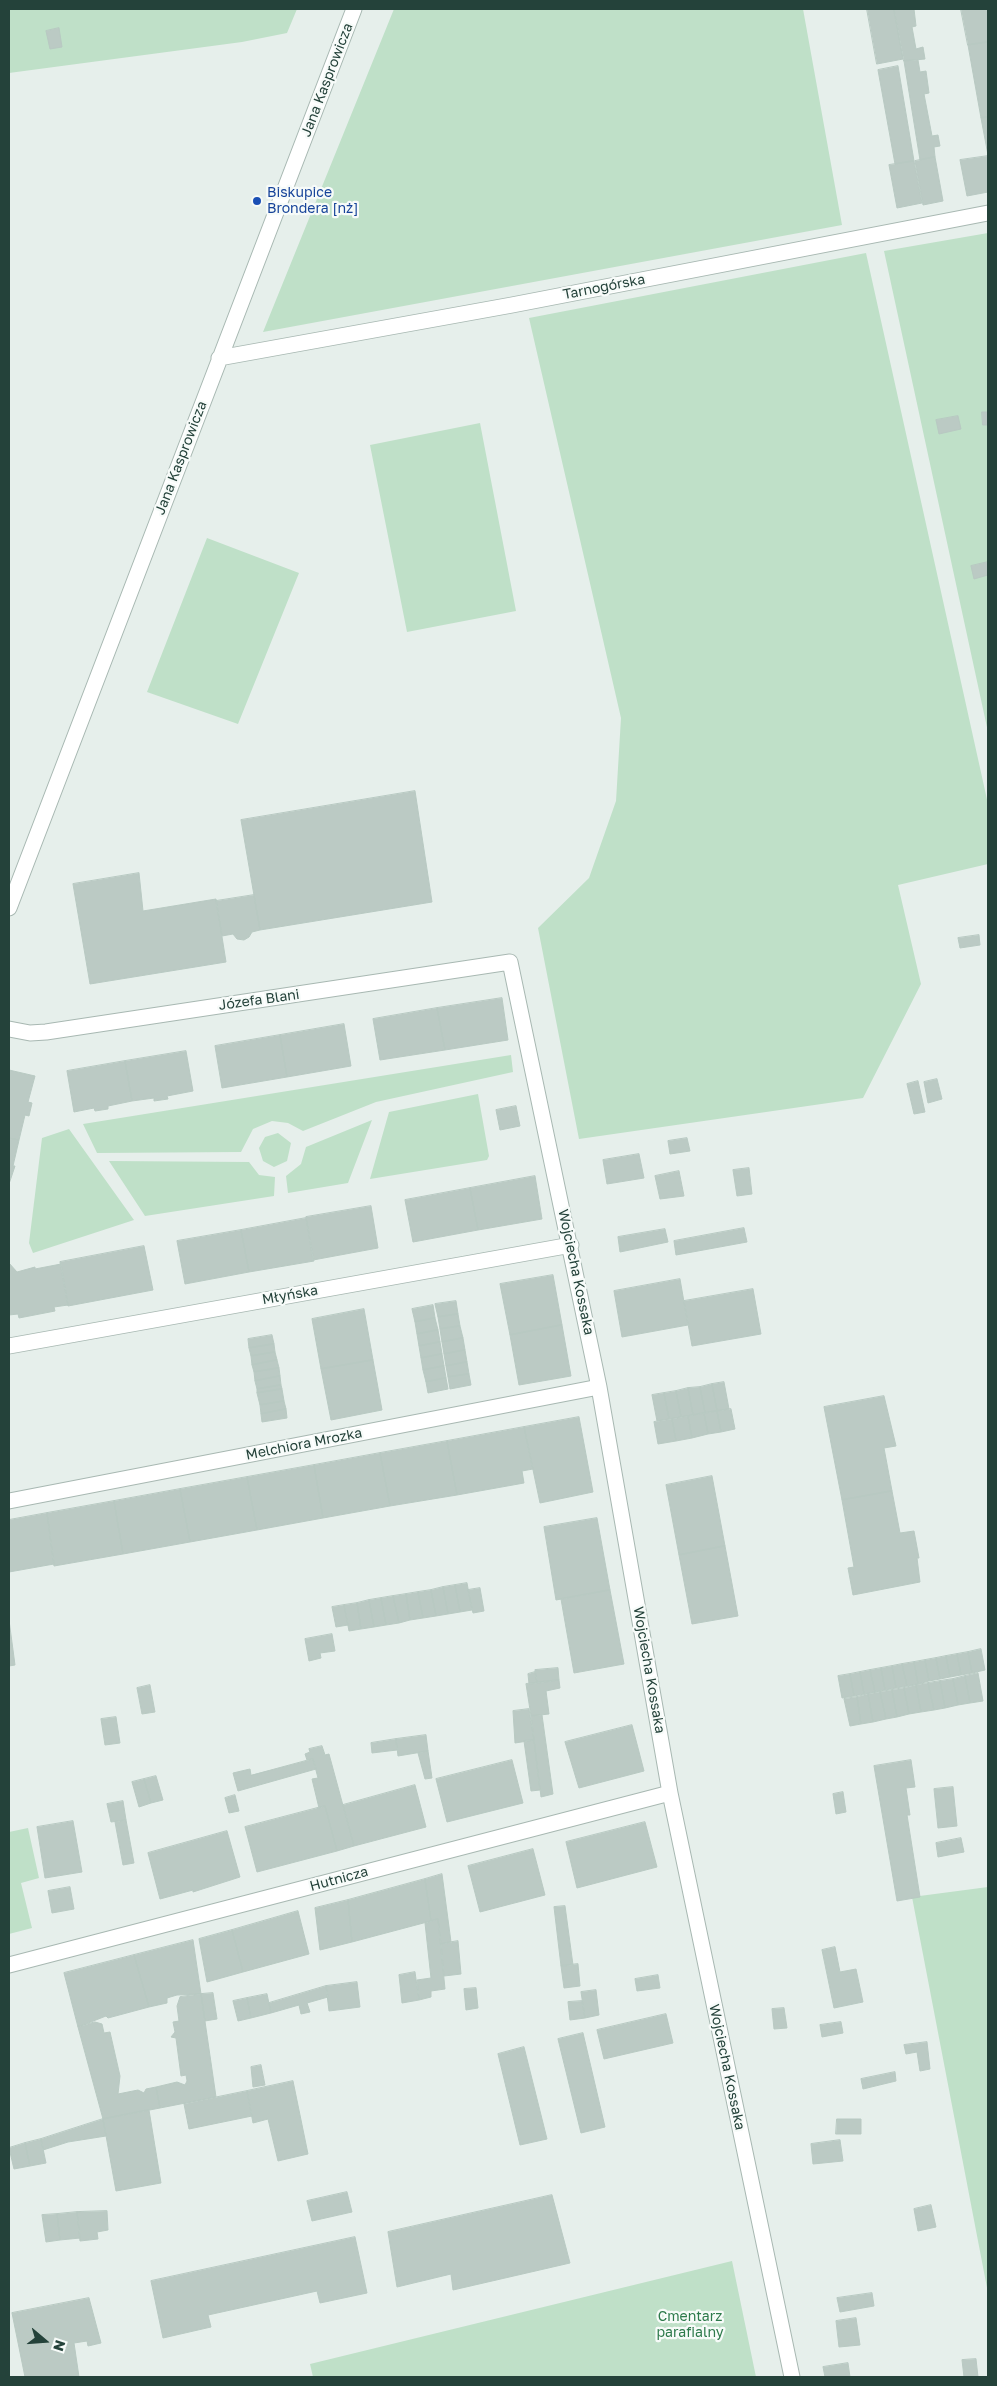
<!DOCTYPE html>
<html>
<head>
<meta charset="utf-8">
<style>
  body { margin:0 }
  #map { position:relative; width:997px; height:2386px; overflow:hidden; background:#e6efeb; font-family:"Golos Text",sans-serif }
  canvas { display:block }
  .frame { position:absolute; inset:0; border:10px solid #24423a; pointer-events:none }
  .north { position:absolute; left:20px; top:2316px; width:50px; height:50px; -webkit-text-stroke:4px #f7fbf9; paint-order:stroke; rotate:108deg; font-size:14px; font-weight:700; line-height:20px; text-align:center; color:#24423a }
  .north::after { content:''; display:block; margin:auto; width:18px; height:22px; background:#24423a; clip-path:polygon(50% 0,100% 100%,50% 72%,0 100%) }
</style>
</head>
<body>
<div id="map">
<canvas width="997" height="2386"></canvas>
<div class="frame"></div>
<div class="north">N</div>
</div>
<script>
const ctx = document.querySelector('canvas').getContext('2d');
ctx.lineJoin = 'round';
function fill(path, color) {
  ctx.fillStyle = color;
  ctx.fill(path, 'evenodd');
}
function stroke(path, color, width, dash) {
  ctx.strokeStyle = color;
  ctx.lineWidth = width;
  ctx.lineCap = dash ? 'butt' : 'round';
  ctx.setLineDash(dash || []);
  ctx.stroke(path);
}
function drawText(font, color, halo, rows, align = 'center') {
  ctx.font = font + ' "Golos Text",sans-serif';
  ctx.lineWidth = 4.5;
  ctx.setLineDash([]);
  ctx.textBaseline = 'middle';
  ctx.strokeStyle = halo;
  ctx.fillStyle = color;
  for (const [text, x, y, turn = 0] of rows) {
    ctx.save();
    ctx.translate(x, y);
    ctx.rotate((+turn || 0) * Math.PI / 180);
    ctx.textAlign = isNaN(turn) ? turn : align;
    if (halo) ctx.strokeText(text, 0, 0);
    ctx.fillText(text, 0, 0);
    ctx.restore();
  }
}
fill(new Path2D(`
  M 9,9 L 297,9 L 287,33 L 242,42 L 9,73 Z
  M 394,9 L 803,9 L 842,225 L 263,332 Z
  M 988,233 L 988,732 L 884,251 Z
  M 866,253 L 988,804 L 988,864 L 898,885 L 921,984 L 863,1098 L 579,1139 L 538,928 L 589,878 L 616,801 L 621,718 L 529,318 Z
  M 480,423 L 516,611 L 407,632 L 370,445 Z
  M 207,538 L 299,573 L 238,724 L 147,692 Z
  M 511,1055 L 513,1072 L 376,1102 L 303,1131 L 288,1123 L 272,1121 L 253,1129 L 241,1152 L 97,1153 L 83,1124 Z
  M 478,1094 L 489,1156 L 487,1160 L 370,1179 L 389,1112 Z
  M 372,1120 L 348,1183 L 288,1193 L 286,1176 L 301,1164 L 306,1147 Z
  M 69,1129 L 134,1220 L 33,1253 L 29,1243 L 42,1138 Z
  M 278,1133 L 291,1143 L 287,1161 L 274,1167 L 263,1161 L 259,1148 L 265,1137 Z
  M 109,1161 L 249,1162 L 259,1175 L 275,1177 L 274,1196 L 145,1216 Z
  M 28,1828 L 39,1878 L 21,1883 L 32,1928 L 9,1934 L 9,1832 Z
  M 988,1887 L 988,2293 L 912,1897 Z
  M 732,2261 L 756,2377 L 313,2377 L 310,2364 Z`), '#bfe0c8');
const building = new Path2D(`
  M 867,9 L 894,9 L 903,59 L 877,64 Z
  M 894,9 L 914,9 L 916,26 L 912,27 L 916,49 L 923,47 L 925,59 L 904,61 Z
  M 961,9 L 988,9 L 988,42 L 968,45 Z
  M 59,28 L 62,47 L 50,49 L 46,31 Z
  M 988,42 L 988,117 L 981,118 L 968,45 Z
  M 918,60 L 920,72 L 926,71 L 929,93 L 924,94 L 932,136 L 938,135 L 940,146 L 934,147 L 935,157 L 920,160 L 904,61 Z
  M 898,66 L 914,161 L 895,164 L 878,70 Z
  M 988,117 L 988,155 L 981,118 Z
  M 988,156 L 988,192 L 967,196 L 960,160 Z
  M 935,157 L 943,201 L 923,205 L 915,161 Z
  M 914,161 L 922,203 L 897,208 L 889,165 Z
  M 982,412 L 988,412 L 988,425 L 983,425 Z
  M 958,416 L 961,429 L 939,434 L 936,420 Z
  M 988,562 L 988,575 L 974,579 L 971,566 Z
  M 415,791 L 432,902 L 260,930 L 241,820 Z
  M 139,873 L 143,911 L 216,899 L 226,962 L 90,984 L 73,884 Z
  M 254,895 L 260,930 L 252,932 L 249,937 L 244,940 L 237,939 L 233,934 L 222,936 L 216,901 Z
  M 979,935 L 980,945 L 960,948 L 958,938 Z
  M 502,998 L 508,1040 L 445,1050 L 437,1008 Z
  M 437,1008 L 445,1050 L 380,1060 L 373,1019 Z
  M 344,1024 L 351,1066 L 287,1077 L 280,1035 Z
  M 280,1035 L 287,1077 L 222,1088 L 215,1046 Z
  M 186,1051 L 193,1091 L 167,1096 L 168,1099 L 154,1101 L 154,1098 L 132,1101 L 125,1061 Z
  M 125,1061 L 132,1101 L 108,1106 L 108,1109 L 95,1111 L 94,1108 L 74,1112 L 67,1071 Z
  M 9,1070 L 35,1076 L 28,1102 L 32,1103 L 29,1116 L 25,1115 L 19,1140 L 9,1138 Z
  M 937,1079 L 942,1099 L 928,1103 L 924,1082 Z
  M 918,1081 L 925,1112 L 914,1114 L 907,1084 Z
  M 516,1106 L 520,1126 L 500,1130 L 496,1110 Z
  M 9,1138 L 19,1140 L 13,1166 L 15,1166 L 9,1184 Z
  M 687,1138 L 690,1151 L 670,1154 L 668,1141 Z
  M 639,1154 L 644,1178 L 607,1184 L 603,1160 Z
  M 749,1168 L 752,1194 L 737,1196 L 733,1170 Z
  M 679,1171 L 684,1196 L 660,1199 L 655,1176 Z
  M 535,1176 L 542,1219 L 478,1230 L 470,1188 Z
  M 470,1188 L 478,1230 L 413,1242 L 405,1200 Z
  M 371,1206 L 378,1248 L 313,1260 L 306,1217 Z
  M 306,1218 L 314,1261 L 249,1272 L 241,1230 Z
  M 744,1228 L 747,1242 L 676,1255 L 674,1241 Z
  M 665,1229 L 668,1242 L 620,1252 L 618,1237 Z
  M 241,1230 L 249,1272 L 185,1284 L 177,1241 Z
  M 144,1246 L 153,1290 L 68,1306 L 60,1262 Z
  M 9,1263 L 17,1272 L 35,1267 L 35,1269 L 61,1264 L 68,1305 L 54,1307 L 55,1311 L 19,1318 L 18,1314 L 9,1315 Z
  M 553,1275 L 562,1325 L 510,1335 L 500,1284 Z
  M 680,1279 L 688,1325 L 622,1337 L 614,1291 Z
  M 753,1289 L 761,1334 L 692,1346 L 684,1301 Z
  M 456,1301 L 458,1314 L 438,1317 L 435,1304 Z
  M 433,1305 L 435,1318 L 415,1322 L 412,1309 Z
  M 364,1309 L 373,1360 L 321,1369 L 312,1319 Z
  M 458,1314 L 460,1326 L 440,1329 L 438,1317 Z
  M 435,1318 L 438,1330 L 417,1334 L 415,1322 Z
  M 562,1325 L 571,1376 L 519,1385 L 510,1335 Z
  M 460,1326 L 463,1338 L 442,1342 L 440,1329 Z
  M 438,1330 L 440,1342 L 419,1346 L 417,1334 Z
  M 272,1335 L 274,1344 L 249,1348 L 248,1339 Z
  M 463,1338 L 465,1350 L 444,1354 L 442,1342 Z
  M 440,1342 L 442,1354 L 421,1358 L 419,1346 Z
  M 274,1344 L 275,1352 L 251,1356 L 249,1348 Z
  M 465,1350 L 467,1362 L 446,1366 L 444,1354 Z
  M 275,1352 L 277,1360 L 252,1365 L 251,1356 Z
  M 442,1354 L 444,1366 L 423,1370 L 421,1358 Z
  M 277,1360 L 279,1368 L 254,1372 L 252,1365 Z
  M 373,1360 L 382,1410 L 331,1420 L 321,1369 Z
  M 467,1362 L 469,1374 L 448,1377 L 446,1366 Z
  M 444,1366 L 446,1378 L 426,1382 L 423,1370 Z
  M 279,1368 L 280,1376 L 255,1381 L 254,1372 Z
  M 469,1374 L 471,1385 L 450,1389 L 448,1377 Z
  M 280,1376 L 281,1385 L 257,1389 L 255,1381 Z
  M 446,1378 L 448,1389 L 428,1393 L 426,1382 Z
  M 724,1382 L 729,1409 L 717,1411 L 712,1384 Z
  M 712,1384 L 717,1411 L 705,1413 L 700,1387 Z
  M 281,1385 L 282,1389 L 257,1393 L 257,1389 Z
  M 700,1387 L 705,1413 L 693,1415 L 688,1388 Z
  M 688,1388 L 693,1415 L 681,1417 L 676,1391 Z
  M 282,1389 L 284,1401 L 260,1405 L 257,1393 Z
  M 676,1391 L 681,1417 L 669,1419 L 664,1393 Z
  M 664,1393 L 669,1419 L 657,1421 L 652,1395 Z
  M 884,1396 L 896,1446 L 884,1448 L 892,1491 L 842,1500 L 824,1407 Z
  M 284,1401 L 286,1409 L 261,1414 L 260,1405 Z
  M 286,1409 L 287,1418 L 262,1422 L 261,1414 Z
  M 731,1409 L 735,1429 L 721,1432 L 717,1411 Z
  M 717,1411 L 721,1432 L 708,1434 L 704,1413 Z
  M 704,1413 L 708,1434 L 692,1438 L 688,1416 Z
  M 688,1416 L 692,1438 L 676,1441 L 672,1419 Z
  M 579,1417 L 593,1492 L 540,1503 L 524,1427 Z
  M 672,1419 L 676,1441 L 658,1444 L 654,1422 Z
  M 524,1427 L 533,1469 L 522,1471 L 524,1483 L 457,1495 L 447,1441 Z
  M 447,1441 L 457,1495 L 390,1506 L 380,1453 Z
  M 380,1453 L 390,1506 L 323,1518 L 314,1465 Z
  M 314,1465 L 323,1518 L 257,1530 L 247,1477 Z
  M 712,1476 L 725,1546 L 679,1555 L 666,1485 Z
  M 247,1477 L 257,1530 L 190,1542 L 180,1489 Z
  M 180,1489 L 190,1542 L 123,1554 L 114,1501 Z
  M 892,1491 L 900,1533 L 914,1531 L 919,1558 L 917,1558 L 920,1582 L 853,1595 L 848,1568 L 854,1567 L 842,1500 Z
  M 114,1501 L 123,1554 L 54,1566 L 47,1513 Z
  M 47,1513 L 54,1564 L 9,1572 L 9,1520 Z
  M 597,1518 L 610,1590 L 556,1600 L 544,1527 Z
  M 725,1546 L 738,1616 L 692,1624 L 679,1555 Z
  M 467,1583 L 472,1610 L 460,1612 L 455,1585 Z
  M 455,1585 L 460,1612 L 448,1614 L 443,1587 Z
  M 443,1587 L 448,1614 L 436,1616 L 431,1590 Z
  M 480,1588 L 484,1611 L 473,1613 L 468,1590 Z
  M 431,1590 L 436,1616 L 423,1618 L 418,1592 Z
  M 610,1590 L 624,1664 L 574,1673 L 561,1599 Z
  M 418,1592 L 423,1618 L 410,1620 L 406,1594 Z
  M 406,1594 L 410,1620 L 399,1623 L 393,1596 Z
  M 393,1596 L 399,1623 L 386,1625 L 381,1598 Z
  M 381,1598 L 386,1625 L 374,1627 L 369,1600 Z
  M 369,1600 L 374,1627 L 361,1629 L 357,1603 Z
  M 357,1603 L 361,1629 L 349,1631 L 344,1605 Z
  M 344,1605 L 348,1625 L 336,1627 L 332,1607 Z
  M 9,1620 L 15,1665 L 9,1666 Z
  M 332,1634 L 335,1651 L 320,1653 L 321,1658 L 309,1661 L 305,1639 Z
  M 981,1649 L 985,1670 L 972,1673 L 968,1652 Z
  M 968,1652 L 972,1673 L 961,1675 L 957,1654 Z
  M 957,1654 L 961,1675 L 950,1677 L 946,1656 Z
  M 946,1656 L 950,1677 L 940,1679 L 936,1658 Z
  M 936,1658 L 940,1679 L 929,1681 L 925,1660 Z
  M 925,1660 L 929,1681 L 918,1684 L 914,1662 Z
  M 914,1662 L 918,1684 L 907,1686 L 902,1664 Z
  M 902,1664 L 907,1686 L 896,1688 L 892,1666 Z
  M 892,1666 L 896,1688 L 885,1690 L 881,1668 Z
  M 558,1668 L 559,1680 L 537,1683 L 535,1670 Z
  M 881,1668 L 885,1690 L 875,1692 L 870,1670 Z
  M 870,1670 L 875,1692 L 864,1694 L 860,1672 Z
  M 535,1672 L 537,1683 L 529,1684 L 528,1674 Z
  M 860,1672 L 864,1694 L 854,1696 L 850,1674 Z
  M 978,1673 L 983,1701 L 970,1703 L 965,1676 Z
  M 850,1674 L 854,1696 L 842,1698 L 838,1676 Z
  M 965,1676 L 970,1703 L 958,1705 L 953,1679 Z
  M 953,1679 L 958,1705 L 945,1708 L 940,1681 Z
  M 559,1680 L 560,1688 L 546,1691 L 549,1714 L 531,1716 L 526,1684 Z
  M 940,1681 L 945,1708 L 934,1710 L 928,1683 Z
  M 928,1683 L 934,1710 L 921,1712 L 916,1685 Z
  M 150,1685 L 155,1712 L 142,1714 L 137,1688 Z
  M 916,1685 L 921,1712 L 909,1714 L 904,1688 Z
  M 904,1688 L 909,1714 L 897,1717 L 892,1690 Z
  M 892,1690 L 897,1717 L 886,1719 L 880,1692 Z
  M 880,1692 L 886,1719 L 873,1722 L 868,1694 Z
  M 868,1694 L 873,1722 L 861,1724 L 857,1697 Z
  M 857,1697 L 861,1724 L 850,1726 L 844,1699 Z
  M 529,1709 L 534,1740 L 515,1743 L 513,1711 Z
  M 542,1715 L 553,1794 L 541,1797 L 531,1716 Z
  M 116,1717 L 120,1743 L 105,1745 L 101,1719 Z
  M 632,1725 L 644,1771 L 579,1788 L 565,1742 Z
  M 426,1735 L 428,1751 L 398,1756 L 396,1739 Z
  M 396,1739 L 397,1750 L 372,1753 L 371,1743 Z
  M 534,1740 L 540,1790 L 531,1791 L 524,1741 Z
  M 322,1746 L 325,1755 L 329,1754 L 354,1846 L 337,1851 L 325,1806 L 319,1808 L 312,1779 L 318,1778 L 313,1759 L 307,1760 L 305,1754 L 310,1752 L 309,1749 Z
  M 428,1751 L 432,1778 L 425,1779 L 418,1753 Z
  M 313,1759 L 316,1769 L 238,1791 L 233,1773 L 250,1769 L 251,1775 Z
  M 512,1760 L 523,1803 L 447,1822 L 436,1779 Z
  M 911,1760 L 915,1787 L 906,1788 L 910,1815 L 907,1815 L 920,1897 L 897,1901 L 874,1766 Z
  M 156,1776 L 163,1800 L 151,1803 L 144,1779 Z
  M 144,1779 L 151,1803 L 139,1807 L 132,1782 Z
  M 415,1785 L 426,1827 L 354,1846 L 343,1805 Z
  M 953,1787 L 957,1826 L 938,1828 L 934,1789 Z
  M 843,1792 L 846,1812 L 836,1814 L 833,1794 Z
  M 235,1795 L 239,1811 L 229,1813 L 225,1798 Z
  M 123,1801 L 126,1820 L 111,1822 L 107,1804 Z
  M 325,1806 L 337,1851 L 257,1872 L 245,1827 Z
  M 126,1820 L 134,1863 L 123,1865 L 115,1822 Z
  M 73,1821 L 82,1872 L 45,1878 L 37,1827 Z
  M 645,1822 L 657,1867 L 577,1888 L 566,1842 Z
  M 227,1831 L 240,1877 L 193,1892 L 193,1890 L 160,1899 L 148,1853 Z
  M 961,1838 L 964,1852 L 938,1857 L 936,1843 Z
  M 533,1849 L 545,1895 L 480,1912 L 468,1866 Z
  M 442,1874 L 451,1942 L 441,1944 L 438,1919 L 431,1921 L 425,1879 Z
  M 425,1879 L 431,1921 L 352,1942 L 348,1900 Z
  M 70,1887 L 74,1909 L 52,1913 L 48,1891 Z
  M 348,1900 L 352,1942 L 320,1950 L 315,1908 Z
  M 565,1906 L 573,1965 L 561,1966 L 554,1907 Z
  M 298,1911 L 309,1954 L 243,1972 L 232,1930 Z
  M 438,1919 L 445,1989 L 431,1991 L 431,1997 L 419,2000 L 417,1980 L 431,1978 L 425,1923 Z
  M 232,1930 L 243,1972 L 207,1982 L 199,1939 Z
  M 193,1940 L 201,1994 L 177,1995 L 167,1998 L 167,2003 L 149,2007 L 134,1955 Z
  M 458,1941 L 461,1974 L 444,1976 L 441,1944 Z
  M 835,1947 L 840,1972 L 856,1969 L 863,2002 L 834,2008 L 822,1950 Z
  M 134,1955 L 149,2007 L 108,2018 L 106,2016 L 78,2027 L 64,1973 Z
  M 578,1964 L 580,1986 L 564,1988 L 561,1966 Z
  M 415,1972 L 419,2000 L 402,2003 L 399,1975 Z
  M 658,1975 L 660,1988 L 637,1991 L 635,1979 Z
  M 357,1982 L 360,2007 L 329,2011 L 326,1986 Z
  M 326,1986 L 328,1997 L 307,2003 L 310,2012 L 301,2014 L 299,2005 L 271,2013 L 269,2003 Z
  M 476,1988 L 478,2008 L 466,2010 L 464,1989 Z
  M 596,1990 L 599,2015 L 585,2018 L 581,1992 Z
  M 213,1993 L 217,2019 L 205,2021 L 201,1994 Z
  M 201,1994 L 216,2097 L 160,2108 L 156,2087 L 177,2082 L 185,2085 L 187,2081 L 186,2075 L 181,2076 L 176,2038 L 171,2037 L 175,2032 L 173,2022 L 179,2021 L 177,2006 L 180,1997 Z
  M 267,1994 L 271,2013 L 251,2018 L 247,1998 Z
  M 247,1998 L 251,2018 L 238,2021 L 233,2001 Z
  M 582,2001 L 585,2018 L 570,2020 L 568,2002 Z
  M 784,2008 L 787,2028 L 774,2029 L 772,2009 Z
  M 666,2014 L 673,2043 L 604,2059 L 597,2030 Z
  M 95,2022 L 102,2024 L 104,2033 L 110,2032 L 120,2076 L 118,2094 L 138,2090 L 144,2093 L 146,2089 L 156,2087 L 160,2108 L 103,2119 L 78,2027 Z
  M 841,2022 L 843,2033 L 822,2037 L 820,2025 Z
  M 583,2033 L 605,2127 L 581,2133 L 558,2039 Z
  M 927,2042 L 930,2069 L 920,2071 L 917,2052 L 906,2054 L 904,2045 Z
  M 524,2047 L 547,2139 L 520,2145 L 498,2054 Z
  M 261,2065 L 265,2085 L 253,2087 L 251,2067 Z
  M 895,2072 L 896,2081 L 863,2089 L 861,2079 Z
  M 293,2081 L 308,2154 L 278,2161 L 268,2119 L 253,2123 L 247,2091 Z
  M 247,2091 L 252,2116 L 189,2129 L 184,2104 Z
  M 149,2110 L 161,2183 L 116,2191 L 103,2119 Z
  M 103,2119 L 106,2136 L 68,2142 L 43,2150 L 41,2139 Z
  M 837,2119 L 861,2119 L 861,2134 L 836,2134 Z
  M 41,2139 L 46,2163 L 30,2166 L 25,2143 Z
  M 840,2140 L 843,2161 L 813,2164 L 811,2144 Z
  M 25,2143 L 30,2166 L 14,2169 L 9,2148 Z
  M 347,2192 L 352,2212 L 312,2221 L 307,2201 Z
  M 552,2195 L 570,2263 L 453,2290 L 451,2274 L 397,2287 L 388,2232 Z
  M 931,2205 L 936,2227 L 918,2231 L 914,2209 Z
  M 107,2211 L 108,2230 L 97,2232 L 98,2239 L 80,2241 L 77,2212 Z
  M 77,2212 L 80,2238 L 60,2240 L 57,2214 Z
  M 57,2214 L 60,2240 L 46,2242 L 42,2215 Z
  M 355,2237 L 367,2293 L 320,2303 L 317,2291 L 208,2315 L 211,2327 L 163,2338 L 151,2281 Z
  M 872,2293 L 874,2306 L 840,2312 L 837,2298 Z
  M 89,2298 L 101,2343 L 88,2346 L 87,2341 L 74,2343 L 79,2377 L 25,2377 L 12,2313 Z
  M 856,2318 L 860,2345 L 839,2347 L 836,2321 Z
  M 976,2359 L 978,2377 L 964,2377 L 962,2360 Z
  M 848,2363 L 850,2377 L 825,2377 L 823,2367 Z`);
fill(building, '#bbcac4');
stroke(building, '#b8c9c2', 1);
const minor = new Path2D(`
  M 219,358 L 512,305 L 988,213
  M 9,908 L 354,9
  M 9,1029 L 30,1033 L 46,1032 L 510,962 L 599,1387 L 670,1793 L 792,2377
  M 9,1346 L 571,1245
  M 9,1501 L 599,1387
  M 9,1965 L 670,1793`);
stroke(minor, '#a8b8b2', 17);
stroke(minor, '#fff', 15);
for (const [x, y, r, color] of [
  [257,201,5,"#1a4fb4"]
]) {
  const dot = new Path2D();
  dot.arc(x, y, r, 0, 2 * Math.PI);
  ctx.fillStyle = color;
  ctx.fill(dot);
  stroke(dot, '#f7fbf9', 2);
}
drawText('14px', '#24423a', '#f7fbf9', [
  ["Jana Kasprowicza",327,80,-69],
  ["Tarnogórska",604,287,-11],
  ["Jana Kasprowicza",181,458,-69],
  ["Józefa Blani",259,1000,-8],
  ["Wojciecha Kossaka",576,1272,78],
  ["Młyńska",290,1295,-10],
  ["Melchiora Mrozka",304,1444,-11],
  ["Wojciecha Kossaka",649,1670,80],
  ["Hutnicza",339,1879,-15],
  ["Wojciecha Kossaka",727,2067,78]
]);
drawText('14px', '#164399', '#f7fbf9', [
  ["Biskupice",267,193],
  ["Brondera [nż]",267,209]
], 'left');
drawText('14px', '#2d7a4b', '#f7fbf9', [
  ["Cmentarz",690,2317],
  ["parafialny",690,2333]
]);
</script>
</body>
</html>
